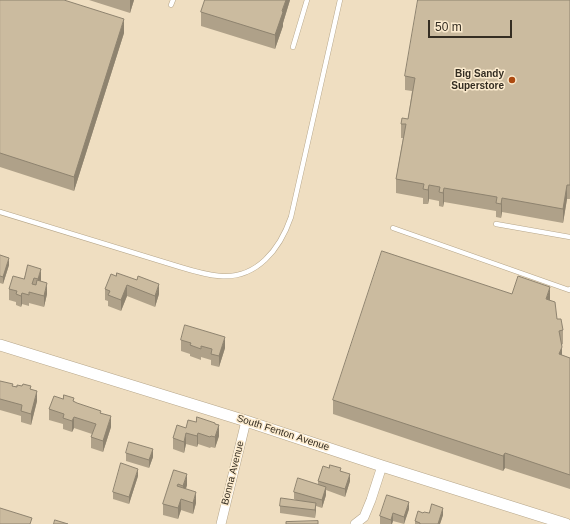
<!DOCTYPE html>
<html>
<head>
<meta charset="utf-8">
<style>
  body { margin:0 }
  #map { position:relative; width:570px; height:524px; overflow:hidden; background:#efdec1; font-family:Helvetica,sans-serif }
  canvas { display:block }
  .scale { position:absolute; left:428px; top:20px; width:84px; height:18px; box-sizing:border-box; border:2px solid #342d22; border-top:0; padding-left:5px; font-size:12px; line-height:14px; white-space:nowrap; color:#342d22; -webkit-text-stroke:3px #fcebce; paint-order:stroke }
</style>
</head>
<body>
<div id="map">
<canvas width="570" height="524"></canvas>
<div class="scale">50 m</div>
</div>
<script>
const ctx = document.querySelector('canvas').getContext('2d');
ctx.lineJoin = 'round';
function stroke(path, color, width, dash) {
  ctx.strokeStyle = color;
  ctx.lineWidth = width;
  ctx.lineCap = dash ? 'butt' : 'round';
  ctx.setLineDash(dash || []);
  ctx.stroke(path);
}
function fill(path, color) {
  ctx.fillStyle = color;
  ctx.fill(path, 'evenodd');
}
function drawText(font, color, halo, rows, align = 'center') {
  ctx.font = font + ' Helvetica,sans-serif';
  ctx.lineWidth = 3;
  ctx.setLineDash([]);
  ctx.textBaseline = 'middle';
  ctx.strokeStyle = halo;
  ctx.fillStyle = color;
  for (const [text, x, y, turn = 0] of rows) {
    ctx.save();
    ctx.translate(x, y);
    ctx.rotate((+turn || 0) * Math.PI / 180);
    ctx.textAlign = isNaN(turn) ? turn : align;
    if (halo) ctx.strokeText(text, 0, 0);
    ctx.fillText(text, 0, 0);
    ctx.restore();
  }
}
const service = new Path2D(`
  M 171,5 L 173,0
  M 293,47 L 307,0
  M 0,212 L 180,267 C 193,271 206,275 220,276 C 257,279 280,249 291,217 L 340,0
  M 496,224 L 570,237
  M 393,228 L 569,290 L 570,289`);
const minor = new Path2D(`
  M 221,524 L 246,421
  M 355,524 L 364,517 L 371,500 L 382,466`);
const tertiary = new Path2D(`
  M 0,345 L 246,421 L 382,466 L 566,524`);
stroke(service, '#b6a68a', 5.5);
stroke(minor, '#b6a68a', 10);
stroke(tertiary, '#b6a68a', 12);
stroke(service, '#fff', 4.5);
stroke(minor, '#fff', 9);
stroke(tertiary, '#fff', 11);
fill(new Path2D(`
  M 0,0 L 124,33 L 74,191 L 0,167 Z
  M 89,0 L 134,0 L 130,13 Z
  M 205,0 L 290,0 L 283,23 L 283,26 L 275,49 L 201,26 L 201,12 Z
  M 570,0 L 570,199 L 567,199 L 563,223 L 502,212 L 501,218 L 496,217 L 496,211 L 444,202 L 443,207 L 439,206 L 439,201 L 429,199 L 428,204 L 423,204 L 423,198 L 396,193 L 396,179 L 403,138 L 401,138 L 401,124 L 408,119 L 412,91 L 405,90 L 405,76 Z
  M 0,255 L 9,265 L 3,284 L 0,283 Z
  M 28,265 L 41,280 L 41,281 L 47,294 L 44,307 L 29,303 L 29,306 L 22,304 L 21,307 L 16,305 L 16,302 L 9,300 L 9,289 L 24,279 Z
  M 116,276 L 159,294 L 155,307 L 127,296 L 121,311 L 108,306 L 108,301 L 105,300 L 105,289 Z
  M 512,294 L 550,301 L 557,319 L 563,330 L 563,344 L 561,345 L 562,355 L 570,358 L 570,489 L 505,468 L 503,471 L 333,414 L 333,400 Z
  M 181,340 L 225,348 L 219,367 L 211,365 L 211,360 L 201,357 L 201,360 L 190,356 L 190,354 L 181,351 Z
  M 0,381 L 13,386 L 31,389 L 37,401 L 31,425 L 21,422 L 21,416 L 0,410 Z
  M 63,399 L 74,401 L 77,404 L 101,413 L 111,427 L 103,452 L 91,448 L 91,437 L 92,434 L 74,428 L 72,432 L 63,429 L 63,424 L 49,420 L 49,409 Z
  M 196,422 L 215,424 L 219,436 L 215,448 L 211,447 L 210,448 L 198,444 L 197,447 L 186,444 L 184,453 L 173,449 L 173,438 L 186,428 Z
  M 126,453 L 153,457 L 149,468 L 126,461 Z
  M 174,470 L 187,485 L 186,489 L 196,503 L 193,514 L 181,510 L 178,519 L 163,515 L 163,504 Z
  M 341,471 L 350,481 L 345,497 L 326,490 L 326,495 L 322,508 L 316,506 L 315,518 L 280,513 L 280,506 L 298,501 L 294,499 L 294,492 L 318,485 L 318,481 Z
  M 138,476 L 129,504 L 113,499 L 113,492 Z
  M 409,509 L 404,524 L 393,521 L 392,524 L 380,524 L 380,516 Z
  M 423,513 L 429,513 L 443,515 L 440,524 L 415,524 L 415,521 Z`), '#afa189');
fill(new Path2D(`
  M 130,0 L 134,0 L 130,13 Z
  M 286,0 L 290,0 L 283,23 L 283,26 L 275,49 L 275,35 Z
  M 124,19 L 124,33 L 74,191 L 74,177 Z
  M 429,185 L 429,199 L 428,204 L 428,190 Z
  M 567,185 L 567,199 L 563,223 L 563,209 Z
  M 444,188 L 444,202 L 443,207 L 443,193 Z
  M 502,198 L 502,212 L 501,218 L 501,204 Z
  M 9,258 L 9,265 L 3,284 L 3,277 Z
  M 41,269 L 41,280 L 38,290 L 38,279 Z
  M 47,283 L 47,294 L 44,307 L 44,296 Z
  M 159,284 L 159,294 L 155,307 L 155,296 Z
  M 127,285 L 127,296 L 121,311 L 121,300 Z
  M 550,287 L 550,301 L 546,299 Z
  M 22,293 L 22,304 L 21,307 L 21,296 Z
  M 225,337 L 225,348 L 219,367 L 219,356 Z
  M 562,347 L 562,361 L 559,354 Z
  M 37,391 L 37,401 L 31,425 L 31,414 Z
  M 111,416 L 111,427 L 103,452 L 103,441 Z
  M 74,417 L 74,428 L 72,432 L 72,421 Z
  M 219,425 L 219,436 L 215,448 L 215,437 Z
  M 186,433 L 186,444 L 184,453 L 184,442 Z
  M 198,433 L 198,444 L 197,447 L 197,436 Z
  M 153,449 L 153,457 L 149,468 L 149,460 Z
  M 505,453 L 505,468 L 503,471 L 503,456 Z
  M 138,469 L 138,476 L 129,504 L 129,497 Z
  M 187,474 L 187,485 L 183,497 L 183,486 Z
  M 350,474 L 350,481 L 345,497 L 345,489 Z
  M 326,487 L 326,495 L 322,508 L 322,500 Z
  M 196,492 L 196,503 L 193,514 L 193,503 Z
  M 181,499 L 181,510 L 178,519 L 178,508 Z
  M 409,502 L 409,509 L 404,524 L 404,517 Z
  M 316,503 L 316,510 L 315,518 L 315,510 Z
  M 443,508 L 443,515 L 440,524 L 438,524 Z
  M 393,513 L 393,521 L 392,524 L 391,524 L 391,520 Z`), '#8e836f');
const building = new Path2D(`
  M 0,0 L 64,0 L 124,19 L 74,177 L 0,153 Z
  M 205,0 L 286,0 L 282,11 L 283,12 L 275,35 L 201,12 Z
  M 418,0 L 570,0 L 570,185 L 567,185 L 563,209 L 502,198 L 501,204 L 496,203 L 497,197 L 444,188 L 443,193 L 439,192 L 440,187 L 429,185 L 428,190 L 423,189 L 424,184 L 396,179 L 406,124 L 401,124 L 402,118 L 408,119 L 415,78 L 405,76 Z
  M 382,251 L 512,294 L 518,276 L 550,287 L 546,299 L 555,302 L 557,319 L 561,319 L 563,330 L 559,331 L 562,347 L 559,354 L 570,358 L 570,475 L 505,453 L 503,456 L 333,400 Z
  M 0,255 L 9,258 L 3,277 L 0,276 Z
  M 28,265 L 41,269 L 38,279 L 34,278 L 32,284 L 36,285 L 37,280 L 47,283 L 44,296 L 29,292 L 29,295 L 22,293 L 21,296 L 16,294 L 17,291 L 9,289 L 13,276 L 24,279 Z
  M 117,273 L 137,280 L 138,276 L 159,284 L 155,296 L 127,285 L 121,300 L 108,295 L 110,291 L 105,289 L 111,274 L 116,276 Z
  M 185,325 L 225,337 L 219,356 L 211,354 L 212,349 L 201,346 L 201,349 L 190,345 L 191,343 L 181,340 Z
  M 0,381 L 13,384 L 12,386 L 17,387 L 17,385 L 22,386 L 23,384 L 31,386 L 30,389 L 37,391 L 31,414 L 21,411 L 22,405 L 0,399 Z
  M 64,395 L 74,398 L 73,401 L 77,403 L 101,411 L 100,413 L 111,416 L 103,441 L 91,437 L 96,424 L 74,417 L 72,421 L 63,418 L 64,414 L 49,409 L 54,396 L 63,399 Z
  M 197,417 L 215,423 L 215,424 L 219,425 L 215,437 L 211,436 L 210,437 L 198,433 L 197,436 L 186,433 L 184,442 L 173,438 L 177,425 L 186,428 L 188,420 L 196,422 Z
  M 129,442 L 153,449 L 149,460 L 126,453 Z
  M 121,463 L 138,469 L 129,497 L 113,492 Z
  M 330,465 L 341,468 L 340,471 L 350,474 L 345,489 L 318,481 L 323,466 L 329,468 Z
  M 174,470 L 187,474 L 183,486 L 178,484 L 177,486 L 196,492 L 193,503 L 181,499 L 178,508 L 163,504 Z
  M 298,478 L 326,487 L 322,500 L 294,492 Z
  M 387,495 L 409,502 L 404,517 L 393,513 L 391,520 L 380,516 Z
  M 281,498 L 316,503 L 315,510 L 280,506 Z
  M 432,504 L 443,508 L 438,524 L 420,524 L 420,523 L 415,521 L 418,511 L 423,513 L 424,512 L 429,513 Z
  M 0,508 L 32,518 L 30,524 L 0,524 Z
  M 55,520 L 68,524 L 54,524 Z
  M 318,521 L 318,524 L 286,524 L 286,522 Z`);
fill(building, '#cbbb9f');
stroke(building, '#8e836f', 1);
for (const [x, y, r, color] of [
  [512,80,4,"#ad4a10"]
]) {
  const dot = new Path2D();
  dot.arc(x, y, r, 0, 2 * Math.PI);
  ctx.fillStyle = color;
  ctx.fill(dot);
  stroke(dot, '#fcebce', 1.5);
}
drawText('bold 10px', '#342d22', '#fcebce', [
  ["Big Sandy",504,74],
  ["Superstore",504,86]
], 'right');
drawText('10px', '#342d22', '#fcebce', [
  ["South Fenton Avenue",283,433,18],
  ["Bonna Avenue",233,473,-76]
]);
</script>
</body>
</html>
